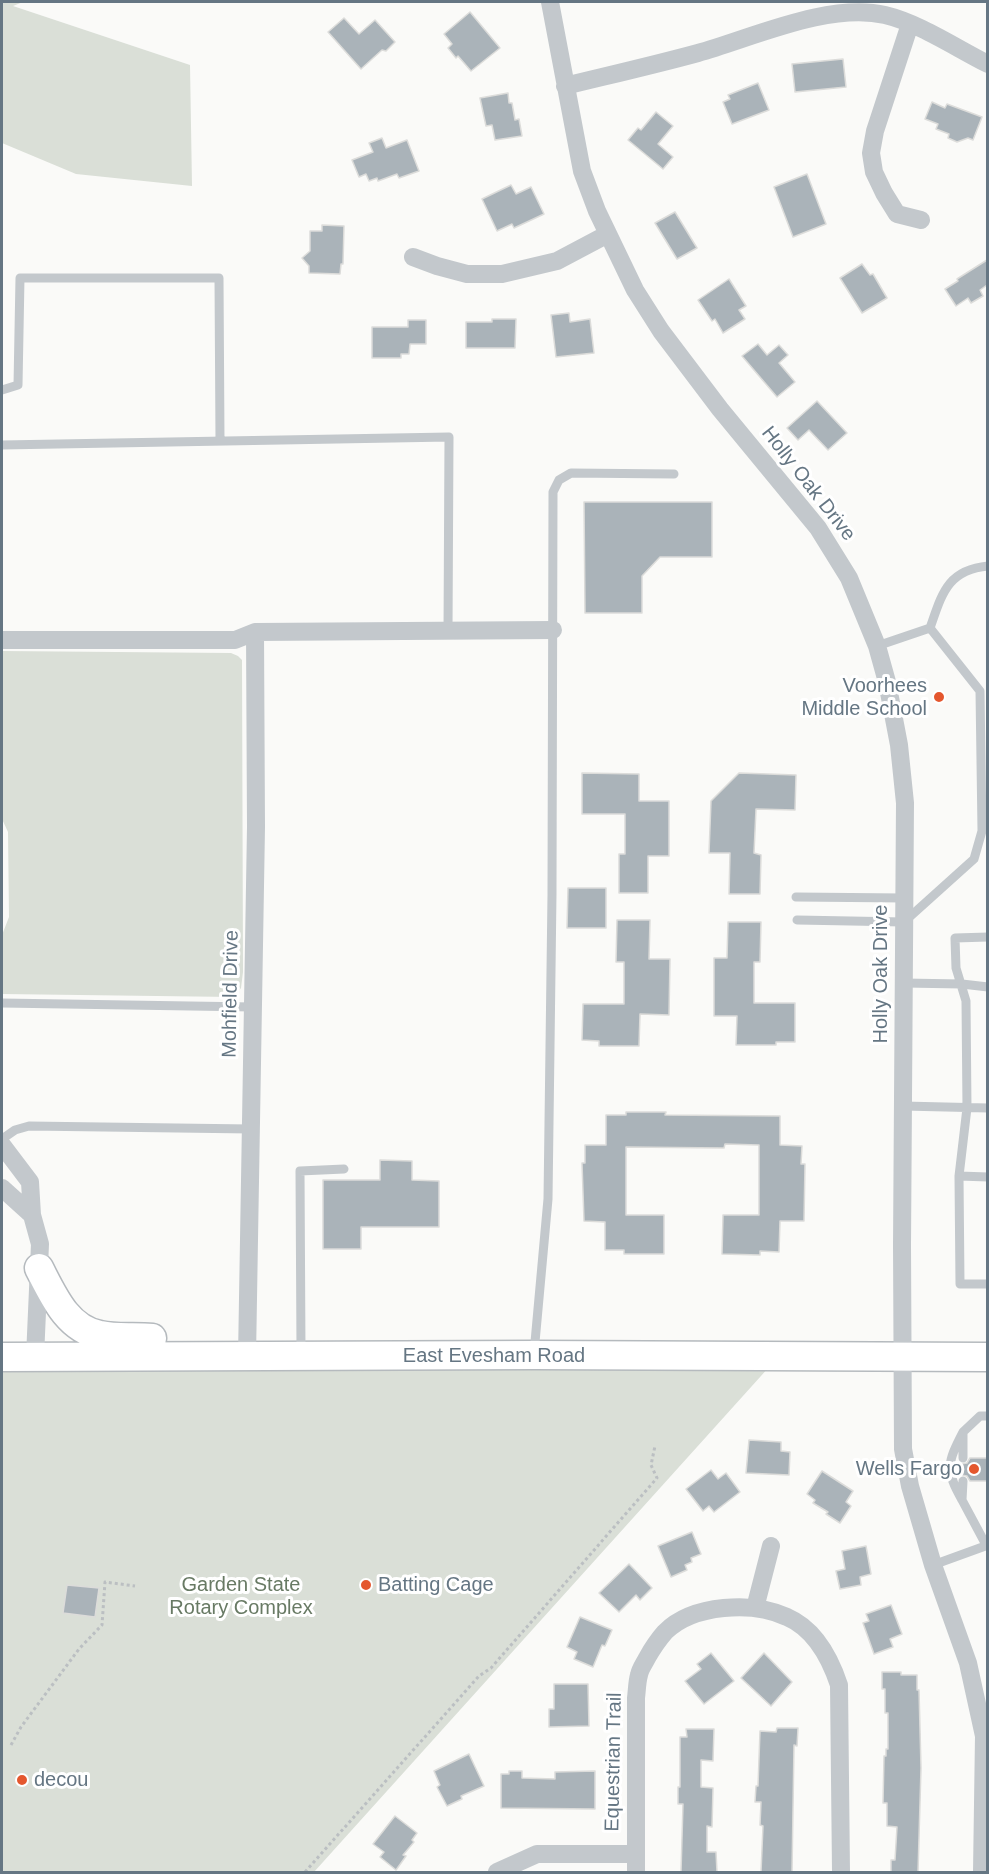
<!DOCTYPE html>
<html>
<head>
<meta charset="utf-8">
<style>
  body { margin:0 }
  #map { position:relative; width:989px; height:1874px; overflow:hidden; background:#fafaf8; font-family:Helvetica,sans-serif }
  canvas { display:block }
  .frame { position:absolute; inset:0; border:3px solid #657683; pointer-events:none }
</style>
</head>
<body>
<div id="map">
<canvas width="989" height="1874"></canvas>
<div class="frame"></div>
</div>
<script>
const ctx = document.querySelector('canvas').getContext('2d');
ctx.lineJoin = 'round';
function fill(path, color) {
  ctx.fillStyle = color;
  ctx.fill(path, 'evenodd');
}
function stroke(path, color, width, dash) {
  ctx.strokeStyle = color;
  ctx.lineWidth = width;
  ctx.lineCap = dash ? 'butt' : 'round';
  ctx.setLineDash(dash || []);
  ctx.stroke(path);
}
function drawText(font, color, halo, rows, align = 'center') {
  ctx.font = font + ' Helvetica,sans-serif';
  ctx.lineWidth = 6;
  ctx.setLineDash([]);
  ctx.textBaseline = 'middle';
  ctx.strokeStyle = halo;
  ctx.fillStyle = color;
  for (const [text, x, y, turn = 0] of rows) {
    ctx.save();
    ctx.translate(x, y);
    ctx.rotate((+turn || 0) * Math.PI / 180);
    ctx.textAlign = isNaN(turn) ? turn : align;
    if (halo) ctx.strokeText(text, 0, 0);
    ctx.fillText(text, 0, 0);
    ctx.restore();
  }
}
fill(new Path2D(`
  M 2,2 L 23,2 L 13,6 L 190,65 L 192,186 L 76,174 L 2,143 Z
  M 2,651 L 231,653 L 238,656 L 242,660 L 243,972 L 241,988 L 234,997 L 2,994 L 2,935 L 9,917 L 8,832 L 2,819 Z
  M 779,1356 L 314,1872 L 2,1872 L 2,1357 Z`), '#dadfd7');
const building = new Path2D(`
  M 470,12 L 500,48 L 471,71 L 458,56 L 456,58 L 448,48 L 452,44 L 444,34 Z
  M 344,18 L 359,34 L 375,20 L 395,42 L 386,51 L 382,50 L 361,69 L 328,32 Z
  M 843,59 L 846,87 L 795,92 L 792,64 Z
  M 758,83 L 769,110 L 732,124 L 723,102 L 730,99 L 728,95 Z
  M 508,93 L 509,103 L 512,103 L 515,120 L 519,119 L 522,136 L 495,140 L 492,125 L 486,126 L 480,98 Z
  M 932,102 L 945,108 L 947,104 L 982,117 L 973,140 L 968,138 L 957,142 L 948,138 L 949,134 L 936,129 L 938,124 L 925,119 Z
  M 656,112 L 673,126 L 658,144 L 673,157 L 663,169 L 628,140 L 638,128 L 641,130 Z
  M 382,138 L 386,148 L 407,140 L 419,171 L 399,178 L 397,174 L 378,181 L 377,178 L 369,181 L 366,174 L 359,177 L 352,160 L 373,152 L 369,143 Z
  M 807,174 L 826,224 L 793,237 L 774,187 Z
  M 511,185 L 516,194 L 531,187 L 544,214 L 514,228 L 512,224 L 497,231 L 482,199 Z
  M 675,212 L 697,248 L 677,259 L 655,223 Z
  M 322,225 L 344,226 L 343,264 L 341,264 L 340,274 L 309,273 L 309,266 L 302,258 L 310,251 L 310,231 L 322,231 Z
  M 987,260 L 987,285 L 980,290 L 983,296 L 971,303 L 968,298 L 956,306 L 945,289 L 958,281 L 957,279 Z
  M 862,264 L 870,275 L 873,274 L 887,298 L 862,313 L 840,278 Z
  M 729,279 L 746,306 L 739,310 L 745,319 L 723,333 L 715,319 L 712,321 L 698,300 Z
  M 569,313 L 570,322 L 590,319 L 594,353 L 556,357 L 551,315 Z
  M 492,319 L 516,319 L 515,348 L 466,348 L 466,322 L 492,322 Z
  M 408,320 L 426,320 L 426,344 L 410,344 L 409,354 L 401,354 L 401,358 L 372,358 L 372,327 L 408,327 Z
  M 758,344 L 767,355 L 779,345 L 788,355 L 779,363 L 795,382 L 777,397 L 742,356 Z
  M 817,401 L 847,433 L 828,450 L 809,430 L 798,440 L 787,428 Z
  M 584,502 L 712,502 L 712,557 L 660,557 L 642,576 L 642,613 L 585,613 Z
  M 582,773 L 639,774 L 639,801 L 669,801 L 669,856 L 648,856 L 648,893 L 619,893 L 619,854 L 625,854 L 625,814 L 582,814 Z
  M 739,773 L 796,775 L 795,810 L 756,809 L 754,853 L 761,855 L 760,894 L 729,894 L 730,853 L 709,853 L 711,801 Z
  M 568,888 L 606,888 L 606,928 L 567,928 Z
  M 617,920 L 650,920 L 649,959 L 670,959 L 669,1015 L 640,1014 L 639,1046 L 599,1046 L 599,1041 L 582,1040 L 583,1004 L 624,1004 L 624,962 L 616,962 Z
  M 728,922 L 761,922 L 760,962 L 754,962 L 754,1003 L 795,1003 L 795,1042 L 776,1042 L 776,1045 L 736,1045 L 737,1016 L 714,1016 L 714,958 L 727,958 Z
  M 626,1112 L 666,1112 L 665,1115 L 780,1116 L 780,1145 L 802,1146 L 801,1164 L 805,1164 L 804,1221 L 780,1221 L 779,1252 L 760,1251 L 760,1255 L 722,1254 L 723,1215 L 759,1215 L 759,1145 L 725,1144 L 724,1148 L 626,1147 L 626,1215 L 664,1215 L 664,1254 L 624,1254 L 624,1250 L 605,1250 L 605,1222 L 584,1221 L 582,1163 L 585,1163 L 585,1145 L 606,1145 L 606,1115 L 626,1115 Z
  M 380,1160 L 412,1161 L 412,1180 L 439,1181 L 439,1227 L 361,1227 L 361,1249 L 323,1249 L 323,1180 L 380,1180 Z
  M 749,1440 L 781,1442 L 781,1451 L 790,1452 L 789,1475 L 746,1473 Z
  M 970,1458 L 987,1458 L 987,1481 L 970,1481 L 967,1476 L 961,1475 L 961,1464 L 967,1463 Z
  M 711,1470 L 718,1479 L 726,1473 L 740,1492 L 714,1512 L 709,1506 L 703,1511 L 686,1489 Z
  M 822,1471 L 853,1491 L 846,1502 L 851,1506 L 840,1523 L 826,1514 L 828,1512 L 813,1503 L 815,1500 L 807,1494 Z
  M 692,1532 L 701,1554 L 691,1558 L 692,1562 L 685,1565 L 687,1570 L 671,1577 L 658,1546 Z
  M 866,1546 L 871,1574 L 860,1577 L 861,1585 L 840,1589 L 836,1571 L 845,1569 L 842,1551 Z
  M 629,1564 L 652,1588 L 640,1600 L 636,1595 L 619,1612 L 599,1593 Z
  M 67,1585 L 99,1588 L 95,1617 L 63,1613 Z
  M 891,1605 L 902,1634 L 890,1639 L 893,1647 L 874,1654 L 863,1623 L 869,1621 L 866,1614 Z
  M 580,1617 L 612,1630 L 605,1646 L 602,1645 L 593,1667 L 574,1659 L 577,1652 L 567,1647 Z
  M 711,1653 L 734,1681 L 704,1704 L 685,1681 L 701,1669 L 697,1664 Z
  M 764,1653 L 792,1682 L 771,1706 L 741,1678 Z
  M 882,1672 L 901,1672 L 901,1675 L 917,1675 L 917,1690 L 919,1690 L 921,1768 L 918,1872 L 891,1872 L 891,1860 L 895,1860 L 897,1827 L 887,1826 L 887,1803 L 883,1803 L 884,1756 L 886,1756 L 886,1749 L 888,1749 L 888,1713 L 885,1713 L 885,1689 L 882,1689 Z
  M 554,1684 L 588,1684 L 589,1726 L 549,1727 L 549,1709 L 554,1709 Z
  M 777,1728 L 798,1728 L 797,1746 L 794,1745 L 792,1872 L 761,1872 L 763,1826 L 760,1825 L 761,1802 L 755,1802 L 756,1786 L 758,1786 L 760,1731 L 776,1732 Z
  M 686,1729 L 714,1729 L 713,1761 L 701,1760 L 701,1787 L 713,1788 L 712,1827 L 707,1826 L 707,1852 L 716,1852 L 717,1872 L 681,1872 L 683,1804 L 678,1804 L 678,1787 L 680,1787 L 680,1737 L 687,1737 Z
  M 469,1754 L 484,1786 L 461,1796 L 462,1799 L 447,1806 L 437,1787 L 440,1785 L 434,1771 Z
  M 509,1771 L 522,1771 L 522,1778 L 555,1779 L 555,1772 L 595,1771 L 595,1809 L 501,1808 L 501,1774 L 509,1774 Z
  M 395,1816 L 417,1833 L 412,1840 L 414,1842 L 403,1855 L 406,1856 L 396,1870 L 380,1857 L 384,1852 L 373,1844 Z`);
fill(building, '#aab3b9');
stroke(building, '#dcdcda', 1.5);
const primary = new Path2D(`
  M 39,1268 C 53,1295 67,1329 100,1335 C 117,1339 135,1336 152,1338
  M 2,1357 L 534,1355 L 988,1357`);
stroke(primary, '#b5babe', 31);
stroke(new Path2D(`
  M 11,1745 L 21,1727 L 79,1649 L 102,1625 L 105,1582 L 135,1586
  M 305,1872 L 479,1676 L 491,1668 L 657,1478 L 651,1465 L 655,1446`), '#bbbfc2', 3, [3, 3]);
stroke(new Path2D(`
  M 2,390 L 18,385 L 20,278 L 219,278 L 220,441
  M 2,445 L 449,437 L 448,631
  M 930,628 C 942,594 947,570 988,566
  M 877,646 L 930,628
  M 796,897 L 904,898
  M 797,920 L 904,922 L 974,859 L 982,831 L 980,691 L 930,628
  M 988,937 L 955,938 L 956,968 L 966,1001 L 967,1108 L 959,1176 L 960,1284 L 988,1284
  M 904,983 L 962,984 L 988,987
  M 2,1003 L 253,1007
  M 903,1106 L 988,1108
  M 2,1139 L 15,1130 L 29,1126 L 251,1129
  M 959,1176 L 988,1177
  M 301,1351 L 300,1171 L 344,1169
  M 534,1353 L 548,1199 L 552,894 L 553,492 L 559,480 L 571,473 L 674,474
  M 963,1458 L 963,1432 L 980,1416 L 988,1416
  M 963,1481 L 962,1500 L 986,1545
  M 962,1500 C 945,1470 947,1463 963,1432
  M 933,1565 L 988,1545`), '#c3c8cc', 9);
stroke(new Path2D(`
  M 550,2 L 582,171 L 597,211 L 635,290 L 661,331 L 720,409 L 818,528 L 849,578 L 877,646 L 887,682 L 899,745 L 905,803 L 902,1245 L 903,1449 L 910,1486 L 933,1565 L 968,1663 L 984,1736 L 982,1872
  M 910,24 L 875,131 L 871,153 L 874,172 L 884,193 L 897,214 L 921,220
  M 565,86 C 610,75 654,65 698,53 C 752,38 829,2 885,15 C 919,23 956,48 988,64
  M 413,257 L 437,266 L 467,274 L 502,274 L 557,261 L 608,234
  M 2,640 L 235,640 L 255,632 L 553,630
  M 2,1145 L 30,1182 L 32,1215 L 40,1244 L 35,1357
  M 2,1188 L 32,1215
  M 247,1357 L 256,827 L 255,632
  M 755,1608 L 771,1546
  M 497,1872 L 537,1854 L 636,1854
  M 636,1872 L 636,1698 C 637,1690 637,1682 639,1675 C 640,1669 644,1664 647,1658 C 652,1649 658,1640 665,1632 C 693,1604 753,1601 787,1617 C 815,1629 830,1658 839,1685 L 841,1872`), '#c3c8cc', 18);
stroke(primary, '#fff', 28);
for (const [x, y, r, color] of [
  [939,697,6,"#e4572e"],
  [974,1469,6,"#e4572e"],
  [366,1585,6,"#e4572e"],
  [22,1780,6,"#e4572e"]
]) {
  const dot = new Path2D();
  dot.arc(x, y, r, 0, 2 * Math.PI);
  ctx.fillStyle = color;
  ctx.fill(dot);
  stroke(dot, '#fff', 2);
}
drawText('20px', '#657683', '#fff', [
  ["Holly Oak Drive",808,484,52],
  ["Holly Oak Drive",881,974,-90],
  ["Mohfield Drive",231,994,-89],
  ["East Evesham Road",494,1356],
  ["Equestrian Trail",614,1762,-89]
]);
drawText('20px', '#657683', '#fff', [
  ["Voorhees",927,686],
  ["Middle School",927,709],
  ["Wells Fargo",962,1469],
  ["Batting Cage",378,1585,"left"],
  ["decou",34,1780,"left"]
], 'right');
drawText('20px', '#687a64', '#fff', [
  ["Garden State",241,1585],
  ["Rotary Complex",241,1608]
]);
</script>
</body>
</html>
